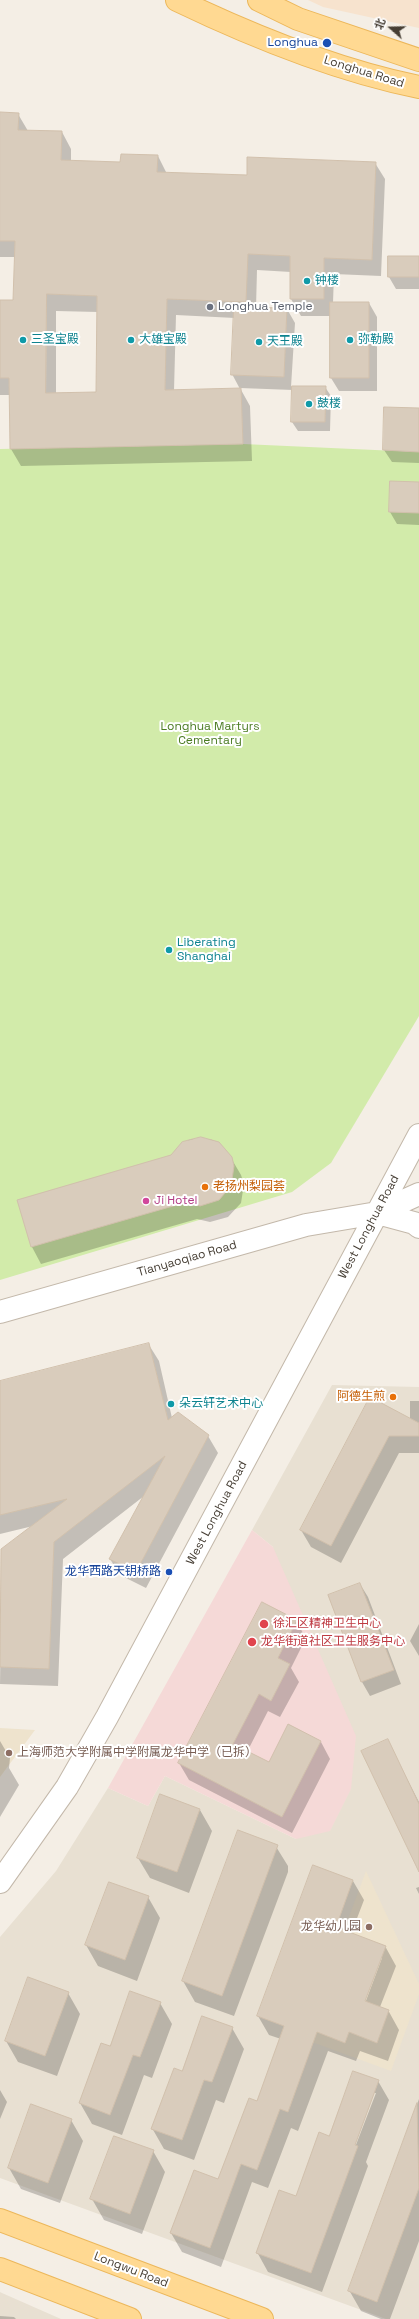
<!DOCTYPE html>
<html>
<head>
<meta charset="utf-8">
<style>
  body { margin:0 }
  #map { position:relative; width:419px; height:2319px; overflow:hidden; background:#f4eee5; font-family:"Space Grotesk","Noto Sans SC",sans-serif }
  canvas { display:block }
  .north { position:absolute; left:371px; top:8px; width:40px; height:40px; -webkit-text-stroke:3px #fff; paint-order:stroke; rotate:290deg; font-size:11px; font-weight:700; line-height:16px; text-align:center; color:#463e34 }
  .north::after { content:''; display:block; margin:auto; width:14px; height:18px; background:#463e34; clip-path:polygon(50% 0,100% 100%,50% 72%,0 100%) }
</style>
</head>
<body>
<div id="map">
<canvas width="419" height="2319"></canvas>
<div class="north">北</div>
</div>
<script>
const ctx = document.querySelector('canvas').getContext('2d');
ctx.lineJoin = 'round';
function fill(path, color) {
  ctx.fillStyle = color;
  ctx.fill(path, 'evenodd');
}
function stroke(path, color, width, dash) {
  ctx.strokeStyle = color;
  ctx.lineWidth = width;
  ctx.lineCap = dash ? 'butt' : 'round';
  ctx.setLineDash(dash || []);
  ctx.stroke(path);
}
function drawText(font, color, halo, rows, align = 'center') {
  ctx.font = font + ' "Space Grotesk","Noto Sans SC",sans-serif';
  ctx.lineWidth = 4;
  ctx.setLineDash([]);
  ctx.textBaseline = 'middle';
  ctx.strokeStyle = halo;
  ctx.fillStyle = color;
  for (const [text, x, y, turn = 0] of rows) {
    ctx.save();
    ctx.translate(x, y);
    ctx.rotate((+turn || 0) * Math.PI / 180);
    ctx.textAlign = isNaN(turn) ? turn : align;
    if (halo) ctx.strokeText(text, 0, 0);
    ctx.fillText(text, 0, 0);
    ctx.restore();
  }
}
fill(new Path2D(`
  M 332,1385 L 419,1387 L 419,2319 L 386,2319 L 0,2178 L 0,1937 L 56,1871 L 108,1788 L 148,1806 L 165,1776 L 296,1839 L 273,1547 L 252,1530 Z
  M 0,2292 L 2,2293 L 61,2319 L 0,2319 Z`), '#e8e0d2');
fill(new Path2D(`
  M 308,0 L 419,0 L 419,28 L 323,7 Z`), '#f7e3ce');
fill(new Path2D(`
  M 0,1728 L 35,1730 L 0,1777 Z
  M 366,1871 L 419,1984 L 419,1994 L 391,2071 L 304,2039 Z`), '#eee3cd');
fill(new Path2D(`
  M 252,1530 L 273,1547 L 356,1736 L 351,1789 L 330,1831 L 296,1839 L 165,1776 L 148,1806 L 108,1788 Z`), '#f5d9d7');
fill(new Path2D(`
  M 243,444 L 419,452 L 419,1016 L 331,1163 L 292,1192 L 0,1280 L 0,449 Z`), '#d2ebaa');
fill(new Path2D(`
  M 0,113 L 18,114 L 28,131 L 62,132 L 71,149 L 71,162 L 121,163 L 158,156 L 167,174 L 248,176 L 375,163 L 385,179 L 381,276 L 334,274 L 333,303 L 369,303 L 377,317 L 377,391 L 339,391 L 331,378 L 331,316 L 301,316 L 291,299 L 291,272 L 257,270 L 256,308 L 287,309 L 295,323 L 291,387 L 325,387 L 331,396 L 330,431 L 298,431 L 292,422 L 293,390 L 240,388 L 250,406 L 252,461 L 21,466 L 11,449 L 10,395 L 0,395 L 0,301 L 14,301 L 16,257 L 0,257 ZM 56,311 L 98,312 L 97,393 L 56,394 ZM 176,315 L 235,318 L 232,374 L 240,389 L 174,391 Z
  M 419,257 L 419,289 L 396,289 L 389,277 Z
  M 419,409 L 419,463 L 392,462 L 384,450 Z
  M 391,482 L 419,483 L 419,525 L 397,524 L 390,512 Z
  M 191,1139 L 210,1139 L 219,1143 L 231,1158 L 241,1175 L 244,1184 L 241,1203 L 228,1217 L 210,1222 L 197,1219 L 41,1264 L 32,1247 L 18,1200 L 171,1156 L 183,1143 Z
  M 149,1345 L 159,1361 L 172,1418 L 208,1436 L 218,1453 L 146,1588 L 120,1575 L 110,1559 L 144,1496 L 63,1559 L 58,1686 L 0,1684 L 2,1550 L 33,1526 L 0,1534 L 0,1382 Z
  M 370,1398 L 410,1420 L 410,1401 L 419,1401 L 419,1453 L 399,1453 L 341,1563 L 311,1547 L 301,1530 Z
  M 360,1584 L 368,1597 L 401,1684 L 370,1696 L 362,1682 L 329,1596 Z
  M 296,1621 L 306,1638 L 291,1668 L 299,1682 L 280,1717 L 268,1711 L 247,1752 L 269,1763 L 289,1725 L 321,1742 L 330,1759 L 292,1833 L 189,1780 L 179,1763 Z
  M 419,1624 L 419,1656 L 410,1641 Z
  M 387,1740 L 419,1802 L 419,1867 Z
  M 0,1741 L 10,1758 L 9,1768 L 19,1785 L 0,1817 Z
  M 200,1810 L 212,1831 L 189,1893 L 150,1878 L 138,1858 Z
  M 275,1845 L 288,1866 L 288,1872 L 234,2016 L 195,2002 L 183,1981 Z
  M 353,1881 L 364,1900 L 351,1934 L 385,1946 L 396,1966 L 380,2007 L 388,2010 L 399,2030 L 388,2061 L 360,2051 L 356,2061 L 328,2051 L 298,2131 L 291,2128 L 268,2188 L 252,2182 L 221,2267 L 182,2252 L 171,2233 L 219,2180 L 257,2102 L 281,2039 L 269,2035 L 258,2016 ZM 380,1958 L 382,1958 L 364,2006 L 363,2005 Z
  M 419,1887 L 419,1894 L 416,1888 Z
  M 148,1897 L 160,1918 L 137,1981 L 98,1966 L 86,1945 Z
  M 68,1993 L 80,2014 L 57,2076 L 18,2062 L 6,2041 Z
  M 160,2003 L 172,2024 L 152,2078 L 144,2075 L 122,2135 L 92,2124 L 80,2103 L 110,2047 Z
  M 232,2028 L 244,2049 L 224,2103 L 216,2100 L 194,2160 L 164,2149 L 152,2128 L 182,2072 Z
  M 378,2081 L 389,2100 L 366,2162 L 368,2166 L 322,2292 L 268,2272 L 257,2252 L 296,2198 L 330,2137 ZM 373,2093 L 376,2093 L 354,2150 L 352,2150 Z
  M 0,2090 L 7,2102 L 0,2119 Z
  M 419,2099 L 419,2241 L 390,2319 L 381,2319 L 361,2311 L 349,2290 Z
  M 71,2120 L 83,2141 L 60,2203 L 21,2189 L 9,2168 Z
  M 153,2151 L 165,2172 L 142,2234 L 104,2220 L 92,2199 Z
  M 0,2316 L 14,2317 L 16,2319 L 0,2319 Z`), '#0003');
const building = new Path2D(`
  M 0,112 L 19,113 L 18,130 L 62,131 L 61,160 L 120,162 L 121,154 L 158,155 L 157,172 L 247,175 L 247,157 L 376,162 L 372,260 L 324,258 L 324,299 L 290,299 L 290,256 L 248,254 L 246,302 L 167,299 L 165,390 L 241,388 L 243,444 L 10,449 L 9,378 L 0,378 L 0,300 L 13,300 L 15,241 L 0,241 ZM 47,294 L 97,296 L 96,392 L 46,393 Z
  M 388,256 L 419,256 L 419,277 L 388,277 Z
  M 330,302 L 369,302 L 369,378 L 330,378 Z
  M 234,307 L 287,308 L 284,377 L 231,375 Z
  M 292,386 L 326,386 L 325,422 L 291,422 Z
  M 384,407 L 419,408 L 419,452 L 383,450 Z
  M 390,481 L 419,482 L 419,513 L 389,512 Z
  M 201,1137 L 219,1142 L 232,1157 L 234,1166 L 231,1186 L 219,1200 L 200,1206 L 187,1202 L 31,1247 L 17,1200 L 171,1155 L 182,1142 Z
  M 149,1343 L 168,1420 L 178,1412 L 209,1435 L 136,1572 L 109,1559 L 165,1456 L 54,1542 L 49,1669 L 0,1667 L 1,1549 L 67,1499 L 0,1515 L 0,1381 Z
  M 370,1397 L 419,1423 L 419,1436 L 389,1436 L 331,1546 L 300,1530 Z
  M 360,1583 L 394,1670 L 361,1682 L 328,1595 Z
  M 262,1602 L 297,1620 L 278,1658 L 290,1664 L 271,1701 L 259,1694 L 233,1744 L 269,1762 L 288,1724 L 321,1741 L 282,1817 L 178,1763 Z
  M 388,1739 L 419,1804 L 419,1872 L 361,1751 Z
  M 160,1794 L 200,1809 L 177,1872 L 137,1858 Z
  M 238,1830 L 278,1845 L 222,1996 L 182,1981 Z
  M 313,1865 L 353,1880 L 336,1927 L 386,1946 L 365,2001 L 389,2010 L 377,2043 L 349,2032 L 345,2043 L 317,2032 L 288,2112 L 280,2109 L 257,2170 L 241,2164 L 210,2248 L 170,2233 L 194,2170 L 218,2179 L 249,2098 L 257,2101 L 284,2026 L 257,2016 Z
  M 109,1882 L 149,1896 L 125,1960 L 85,1945 Z
  M 28,1977 L 69,1992 L 45,2056 L 5,2041 Z
  M 130,1991 L 161,2002 L 140,2057 L 133,2055 L 110,2115 L 79,2103 L 101,2043 L 110,2046 Z
  M 202,2016 L 233,2027 L 212,2082 L 204,2080 L 182,2140 L 151,2129 L 174,2068 L 182,2071 Z
  M 353,2071 L 379,2080 L 355,2145 L 358,2146 L 311,2273 L 256,2253 L 279,2190 L 296,2196 L 319,2132 L 329,2136 Z
  M 417,2103 L 419,2188 L 377,2302 L 348,2291 Z
  M 31,2104 L 72,2119 L 48,2183 L 8,2168 Z
  M 114,2136 L 154,2150 L 130,2214 L 90,2199 Z`);
fill(building, '#d9ccbc');
stroke(building, '#d1c0ac', 1);
const minor = new Path2D(`
  M 377,1213 L 414,1223 L 419,1227
  M 0,1312 L 306,1225 L 377,1213 L 419,1194
  M 0,1882 L 67,1787 L 107,1717 L 419,1135`);
const major = new Path2D(`
  M 177,0 C 254,37 335,70 419,87
  M 259,0 L 298,19 L 419,60
  M 0,2220 L 262,2319
  M 0,2269 L 130,2319`);
stroke(minor, '#c3b8aa', 24);
stroke(major, '#ecb75a', 24);
stroke(minor, '#fff', 22);
stroke(major, '#ffd992', 22);
for (const [x, y, r, color] of [
  [327,43,5,"#1a4fb4"],
  [307,281,4,"#0f9aa8"],
  [210,307,4,"#6b7280"],
  [23,340,4,"#0f9aa8"],
  [131,340,4,"#0f9aa8"],
  [350,340,4,"#0f9aa8"],
  [259,342,4,"#0f9aa8"],
  [309,404,4,"#0f9aa8"],
  [169,950,4,"#0f9aa8"],
  [205,1187,4,"#e8710a"],
  [146,1201,4,"#d1479c"],
  [393,1397,4,"#e8710a"],
  [171,1404,4,"#0f9aa8"],
  [169,1572,4,"#1a4fb4"],
  [264,1624,5,"#e0444e"],
  [252,1642,5,"#e0444e"],
  [9,1753,4,"#8d6e63"],
  [369,1927,4,"#8d6e63"]
]) {
  const dot = new Path2D();
  dot.arc(x, y, r, 0, 2 * Math.PI);
  ctx.fillStyle = color;
  ctx.fill(dot);
  stroke(dot, '#fff', 1.5);
}
drawText('12px', '#164399', '#fff', [
  ["Longhua",318,43],
  ["龙华西路天钥桥路",161,1572]
], 'right');
drawText('12px', '#463e34', '#fff', [
  ["Longhua Road",364,72,17],
  ["West Longhua Road",369,1227,-62],
  ["Tianyaoqiao Road",187,1259,-16],
  ["West Longhua Road",217,1513,-62],
  ["Longwu Road",131,2270,21]
]);
drawText('12px', '#0d838f', '#fff', [
  ["钟楼",315,281],
  ["三圣宝殿",31,340],
  ["大雄宝殿",139,340],
  ["弥勒殿",358,340],
  ["天王殿",267,342],
  ["鼓楼",317,404],
  ["Liberating",177,943],
  ["Shanghai",177,957],
  ["朵云轩艺术中心",179,1404]
], 'left');
drawText('12px', '#5b616d', '#fff', [
  ["Longhua Temple",218,307]
], 'left');
drawText('12px', '#4b7c23', '#fff', [
  ["Longhua Martyrs",210,727],
  ["Cementary",210,741]
]);
drawText('12px', '#c56008', '#fff', [
  ["老扬州梨园荟",213,1187],
  ["阿德生煎",385,1397,"right"]
], 'left');
drawText('12px', '#b23c85', '#fff', [
  ["Ji Hotel",154,1201]
], 'left');
drawText('12px', '#be3a42', '#fff', [
  ["徐汇区精神卫生中心",273,1624],
  ["龙华街道社区卫生服务中心",261,1642]
], 'left');
drawText('12px', '#785e54', '#fff', [
  ["上海师范大学附属中学附属龙华中学（已拆）",17,1753],
  ["龙华幼儿园",361,1927,"right"]
], 'left');
</script>
</body>
</html>
